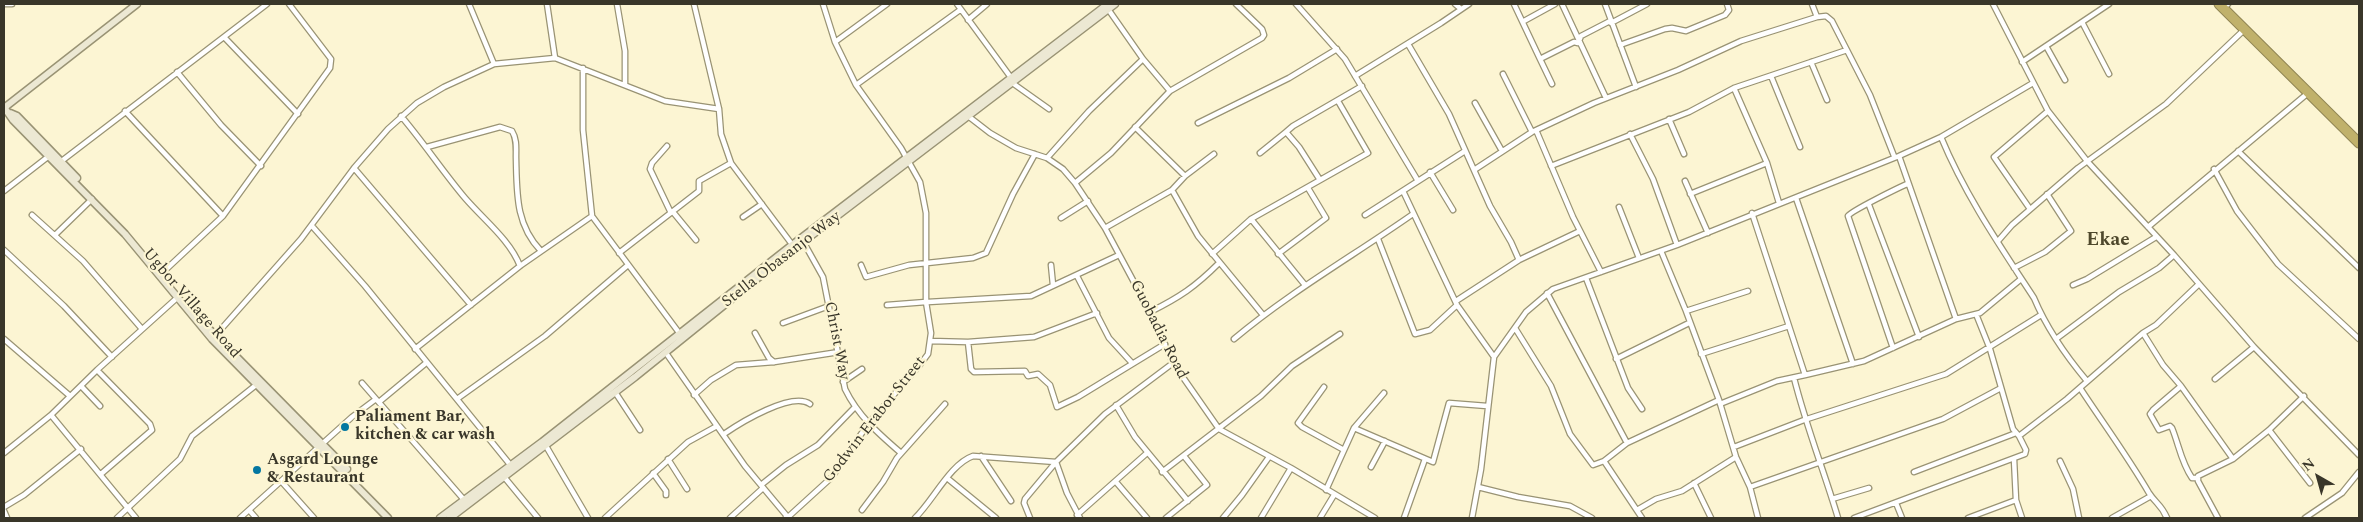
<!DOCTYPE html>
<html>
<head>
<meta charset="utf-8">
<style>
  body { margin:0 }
  #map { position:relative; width:2363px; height:522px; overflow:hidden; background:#fcf5d3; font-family:Spectral,serif }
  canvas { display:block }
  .frame { position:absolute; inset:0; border:5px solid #393629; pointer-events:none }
  .north { position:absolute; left:2293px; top:452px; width:50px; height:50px; -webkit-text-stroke:4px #fcf5d3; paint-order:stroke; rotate:322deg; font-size:14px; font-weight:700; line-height:20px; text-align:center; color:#393629 }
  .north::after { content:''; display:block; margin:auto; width:18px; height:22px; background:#393629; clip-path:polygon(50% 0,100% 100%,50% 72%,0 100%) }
</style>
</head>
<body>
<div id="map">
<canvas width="2363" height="522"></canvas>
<div class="frame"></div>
<div class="north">N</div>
</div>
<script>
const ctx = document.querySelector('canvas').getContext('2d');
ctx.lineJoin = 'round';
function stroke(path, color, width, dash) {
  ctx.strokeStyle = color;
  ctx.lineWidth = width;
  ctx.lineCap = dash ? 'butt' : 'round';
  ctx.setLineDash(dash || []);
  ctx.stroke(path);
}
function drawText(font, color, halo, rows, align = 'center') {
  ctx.font = font + ' Spectral,serif';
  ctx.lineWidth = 4.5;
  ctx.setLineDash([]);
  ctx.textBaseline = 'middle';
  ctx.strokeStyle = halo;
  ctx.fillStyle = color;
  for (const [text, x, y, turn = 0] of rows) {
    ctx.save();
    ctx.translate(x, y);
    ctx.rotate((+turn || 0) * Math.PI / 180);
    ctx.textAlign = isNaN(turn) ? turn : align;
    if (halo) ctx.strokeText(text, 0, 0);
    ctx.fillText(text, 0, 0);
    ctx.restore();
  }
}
const street = new Path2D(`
  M 4,4 L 12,4
  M 469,4 L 494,64
  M 547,4 L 555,58
  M 617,4 L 625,51 L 625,85
  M 694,4 L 719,109 L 721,134 L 731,163 L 794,247
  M 957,4 L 1012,79
  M 1296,4 L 1345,59 L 1418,181
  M 1455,4 L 1461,9
  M 1514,4 L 1540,59 L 1574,42 L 1578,43 L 1581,36 L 1610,21
  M 1562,4 L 1606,98
  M 1605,4 L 1636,87
  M 1812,4 L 1817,17 L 1826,16 L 1832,21 L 1870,95 L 1894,156
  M 1993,4 L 2048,111 L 2087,161 L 2174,255 L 2254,347 L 2359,455
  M 2227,5 L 2228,4
  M 1108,9 L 1143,59 L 1170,91 L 1262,38 L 1264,35 L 1262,29 L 1236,4
  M 968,20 L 987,4
  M 1524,21 L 1555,4
  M 2082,22 L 2109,74
  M 1611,23 L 1647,4
  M 224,37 L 298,114
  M 835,42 L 887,4
  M 1408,44 L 1449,114 L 1490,206 L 1511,242 L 1519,260 L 1580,231
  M 1620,45 L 1665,29 L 1672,28 L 1686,31 L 1725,15 L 1729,10 L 1727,4
  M 2046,46 L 2065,80
  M 1540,59 L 1552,84
  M 1811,62 L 1827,100
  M 2022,62 L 2109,4
  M 583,68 L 583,130 L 592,216 L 680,334
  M 177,72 L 221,125 L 261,166
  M 1503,74 L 1532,132
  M 1355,76 L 1441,23 L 1469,4
  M 1771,76 L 1800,147
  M 1011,82 L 1049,109
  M 856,85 L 960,10
  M 1734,88 L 1767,163 L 1779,203
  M 1475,103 L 1502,151
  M 125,111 L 223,216
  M 401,116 C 424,143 443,172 465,198 C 484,220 510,240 520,266
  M 968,116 L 990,133 L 1016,148 L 1047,158 L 1063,169 L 1075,183 L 1105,228 L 1150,312 L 1173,363 L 1219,429 L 1291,468 L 1375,518
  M 1669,119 L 1684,154
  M 1198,123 L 1289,78 L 1337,49
  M 1135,127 L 1185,176
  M 1536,130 L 1573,217 L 1601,272
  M 1630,134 L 1653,179 L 1677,245
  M 1941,137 C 1965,195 2000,246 2034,298 C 2047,329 2066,356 2087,381
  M 667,146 L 652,163 L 650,169 L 671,213
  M 427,147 L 500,127 L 512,131 C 517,139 516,148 516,157 C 517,192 515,224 541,251
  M 2238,151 L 2359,268
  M 1260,153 L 1286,132
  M 1899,156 L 1956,319
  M 1047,158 L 1089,111 L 1143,59
  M 59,163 L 267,4
  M 1551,166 L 1689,112 L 1734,88 L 1847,50
  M 354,168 L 471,305
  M 2214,169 L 2237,211 L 2278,264 L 2359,339
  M 1474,170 L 1532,132 L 1594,103 L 1678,70 L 1741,41 L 1817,17
  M 1430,172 L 1453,210
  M 1320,180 L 1299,147 L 1286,132 L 1293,126 L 1362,86
  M 1685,181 L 1708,233
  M 1075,183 L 1111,153 L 1170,91
  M 1172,190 L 1198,236 L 1263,315
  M 4,191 L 49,156
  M 1403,191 L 1457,305 L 1494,357
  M 1690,194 L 1767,163
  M 1796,198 L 1853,364
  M 1869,205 L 1919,337
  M 1619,207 L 1639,258
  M 2030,209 L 1994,157 L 2048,111
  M 673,212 L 696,240
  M 1752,213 L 1805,375 L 1864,361 L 1956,319 L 1980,313 L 2021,279
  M 32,215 L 83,261 L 142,329
  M 1365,215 L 1465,151
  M 743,217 L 762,204
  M 1061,218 L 1088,201
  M 1251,219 L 1305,285
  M 312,226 L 365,286 L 512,467
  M 2148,227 L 2308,93
  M 1105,228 L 1172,190 L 1185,176 L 1214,154
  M 55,235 L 92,199
  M 1378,239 L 1415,334 L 1430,330 L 1457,305
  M 1998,241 L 2012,225 L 2078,168 L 2166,104 L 2245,29
  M 804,243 L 823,277 L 845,389 C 858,416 879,434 901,453
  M 4,250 L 64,306 L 112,357
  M 1661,251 L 1686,311 L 1719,400 L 1736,457 L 1750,487 L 1758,518
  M 619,253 L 699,191 L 699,181 L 731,163
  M 1212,254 L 1251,219 L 1368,153 L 1338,101
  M 1278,254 L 1326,218 L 1308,188
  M 861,265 L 866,277 L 909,265 L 973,258 L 986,253 L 1013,194 L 1035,154
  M 1051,265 L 1053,285
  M 2014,268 L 2045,252 L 2071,231 L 2047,194
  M 160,275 L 223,216 L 330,68 L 331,59 L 289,4
  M 1077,276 L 1109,338 L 1132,363
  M 1586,278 L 1628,388 L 1642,409
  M 2073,285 L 2087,279 L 2156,237
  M 1547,293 L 1627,443
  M 1456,301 L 1519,260
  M 928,302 L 1031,296 L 1119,255
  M 887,305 L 926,302
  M 1686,311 L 1748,291
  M 1150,312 C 1180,297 1195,287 1219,263
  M 1976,314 L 1990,349 L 2013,429 L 2019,436
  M 783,323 L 829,306
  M 1515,328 L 1551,386 L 1570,434 L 1593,465 L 1604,461 L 1627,443 L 1719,400
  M 755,333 L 769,358 L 774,362
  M 2143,333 L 2163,365 L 2181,386 L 2233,459
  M 215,336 L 301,239 L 354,168 L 388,129 L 417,103 L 444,87 L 494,64 L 555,58 L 665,101 L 719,109
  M 4,339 L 70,396
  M 1234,339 C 1290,292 1353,256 1413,214
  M 2056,339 L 2119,292 L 2159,268 L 2174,255
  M 930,341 L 968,342 L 1034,337 L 1097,313
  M 968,342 L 971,369 L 974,372 L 1025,371 L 1028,376 L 1038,374 L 1050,385 L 1057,407 L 1078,397 L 1165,344
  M 1893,348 L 1848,216 C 1851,211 1898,188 1907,184
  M 415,349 L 520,266 L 592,216
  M 666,353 L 745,466 L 786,515 L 786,518
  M 1701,354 L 1789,326
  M 1616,359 L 1689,323
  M 97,370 L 150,424 L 152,430 L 101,474
  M 1794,378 C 1806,426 1824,471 1838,518
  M 2215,379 L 2254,347
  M 843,382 L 862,369
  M 362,383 L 376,399
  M 81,386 L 100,406
  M 2181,386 L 2153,410 L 2150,414 L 2159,430 L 2170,426 L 2172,428 C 2179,445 2181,462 2192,478 L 2198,478
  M 1324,387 L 1298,423 L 1302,427 L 1344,450
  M 2080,388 C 2103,423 2128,457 2149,493 C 2156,504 2161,504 2167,518
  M 615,392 L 640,430
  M 694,395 L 711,380 L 736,365 L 774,362 L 839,352
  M 457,399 L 545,336 L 628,265
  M 379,402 L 426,363
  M 1720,404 L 1777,381 L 1805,375
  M 1116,405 L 1135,437 L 1188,501
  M 51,415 L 136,518
  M 1354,428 L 1384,393
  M 2269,430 L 2310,483
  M 724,434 C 740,423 792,391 810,404
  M 546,446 L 588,518
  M 1734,447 L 1804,420 L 1946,374 L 2041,315
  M 4,453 L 51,415 L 97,370 L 178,297
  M 981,456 L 1011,501
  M 668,459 L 687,489
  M 1604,461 L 1642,518
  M 2060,461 L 2073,489 L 2079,518
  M 1371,467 L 1385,441
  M 1162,472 L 1261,396 L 1292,366 L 1340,334
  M 1914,472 L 2016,433
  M 653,473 L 666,491 L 666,495
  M 505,478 L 538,518
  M 947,478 L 996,518
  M 281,481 L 314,518
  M 1116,482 L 1147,518
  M 1694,483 L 1711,518
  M 761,485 L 786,465 L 818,445 L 855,407
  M 1478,487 L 1518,497 L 1570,506 L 1592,518
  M 1750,487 L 1943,419 L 2001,388
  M 1326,490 L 1354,428 L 1433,462 L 1449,403 L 1487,406
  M 1832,499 L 1869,488
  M 2016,500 L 2022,518
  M 1896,503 L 1902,518
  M 4,507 L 24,495 L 81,449
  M 249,510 L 256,518
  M 862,510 L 883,482 L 897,458 L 945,404
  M 1637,510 L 1656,499 L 1682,491 L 1736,457
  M 4,511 L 7,518
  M 1077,515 L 1147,453
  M 117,518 L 180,459 L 192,436 L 256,385
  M 240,518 L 352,417 L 376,399 L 466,502
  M 605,518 L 688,442 L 717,426
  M 730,518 L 763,488
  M 787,518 L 832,477 L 868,424 L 919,366 L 928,354 L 931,333 L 926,302 L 926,213 L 920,182 L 901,148 L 856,85 L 835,42 L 823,4
  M 915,518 C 933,501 950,464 973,456 L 1056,462
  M 1030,518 L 1024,503 L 1025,499 L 1056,462
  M 1080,518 L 1067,493 L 1056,462 L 1105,414 L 1173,363
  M 1166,518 L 1207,485 L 1184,456
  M 1223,518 L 1242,495 L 1269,457
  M 1261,518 L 1291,468
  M 1320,518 L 1334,495
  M 1404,518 L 1425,459
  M 1472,518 L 1481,469 L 1494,357 L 1526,312 L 1553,289 L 1677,245 L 1899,156 L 1941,137 L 2033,83
  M 1854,518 L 2025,454 L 2026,450 L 2019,436 L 2067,399 L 2143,333 L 2156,325 L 2199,284
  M 1968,518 L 2016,500 L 2014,459
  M 2112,518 L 2151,496
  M 2218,518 L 2198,481 L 2198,476 L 2233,459 L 2269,430 L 2304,396
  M 2305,518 L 2342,493 L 2359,472`);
const secondary = new Path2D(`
  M 4,107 L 13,120 L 125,234 L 212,339 L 388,518
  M 4,108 L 137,4
  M 10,113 L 17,116 L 77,178
  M 210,330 L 347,469
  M 440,518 L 542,442 L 792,245 L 1108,4
  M 450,518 L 635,377 L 795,248 L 1115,4`);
const highway = new Path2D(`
  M 2219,4 L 2359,143`);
stroke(street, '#999374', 7);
stroke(secondary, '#999374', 9);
stroke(highway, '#918654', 11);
stroke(street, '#fff', 4.5);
stroke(secondary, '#ece8d3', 6);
stroke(highway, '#c0b16b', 9);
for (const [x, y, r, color] of [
  [345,427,5,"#0477a1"],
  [257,470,5,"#0477a1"]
]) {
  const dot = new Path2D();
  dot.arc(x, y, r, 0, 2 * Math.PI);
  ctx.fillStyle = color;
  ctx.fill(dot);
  stroke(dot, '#fcf5d3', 2);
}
drawText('16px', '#393629', '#fcf5d3', [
  ["Stella Obasanjo Way",782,260,-38],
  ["Ugbor Village Road",191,304,49],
  ["Guobadia Road",1158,330,63],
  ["Christ Way",836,341,79],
  ["Godwin Erabor Street",875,420,-52]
]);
drawText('bold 16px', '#393629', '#fcf5d3', [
  ["Paliament Bar,",355,418],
  ["kitchen & car wash",355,436],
  ["Asgard Lounge",267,461],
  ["& Restaurant",267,479]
], 'left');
drawText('bold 19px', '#4e482c', '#fcf5d3', [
  ["Ekae",2108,241]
]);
</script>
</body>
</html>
